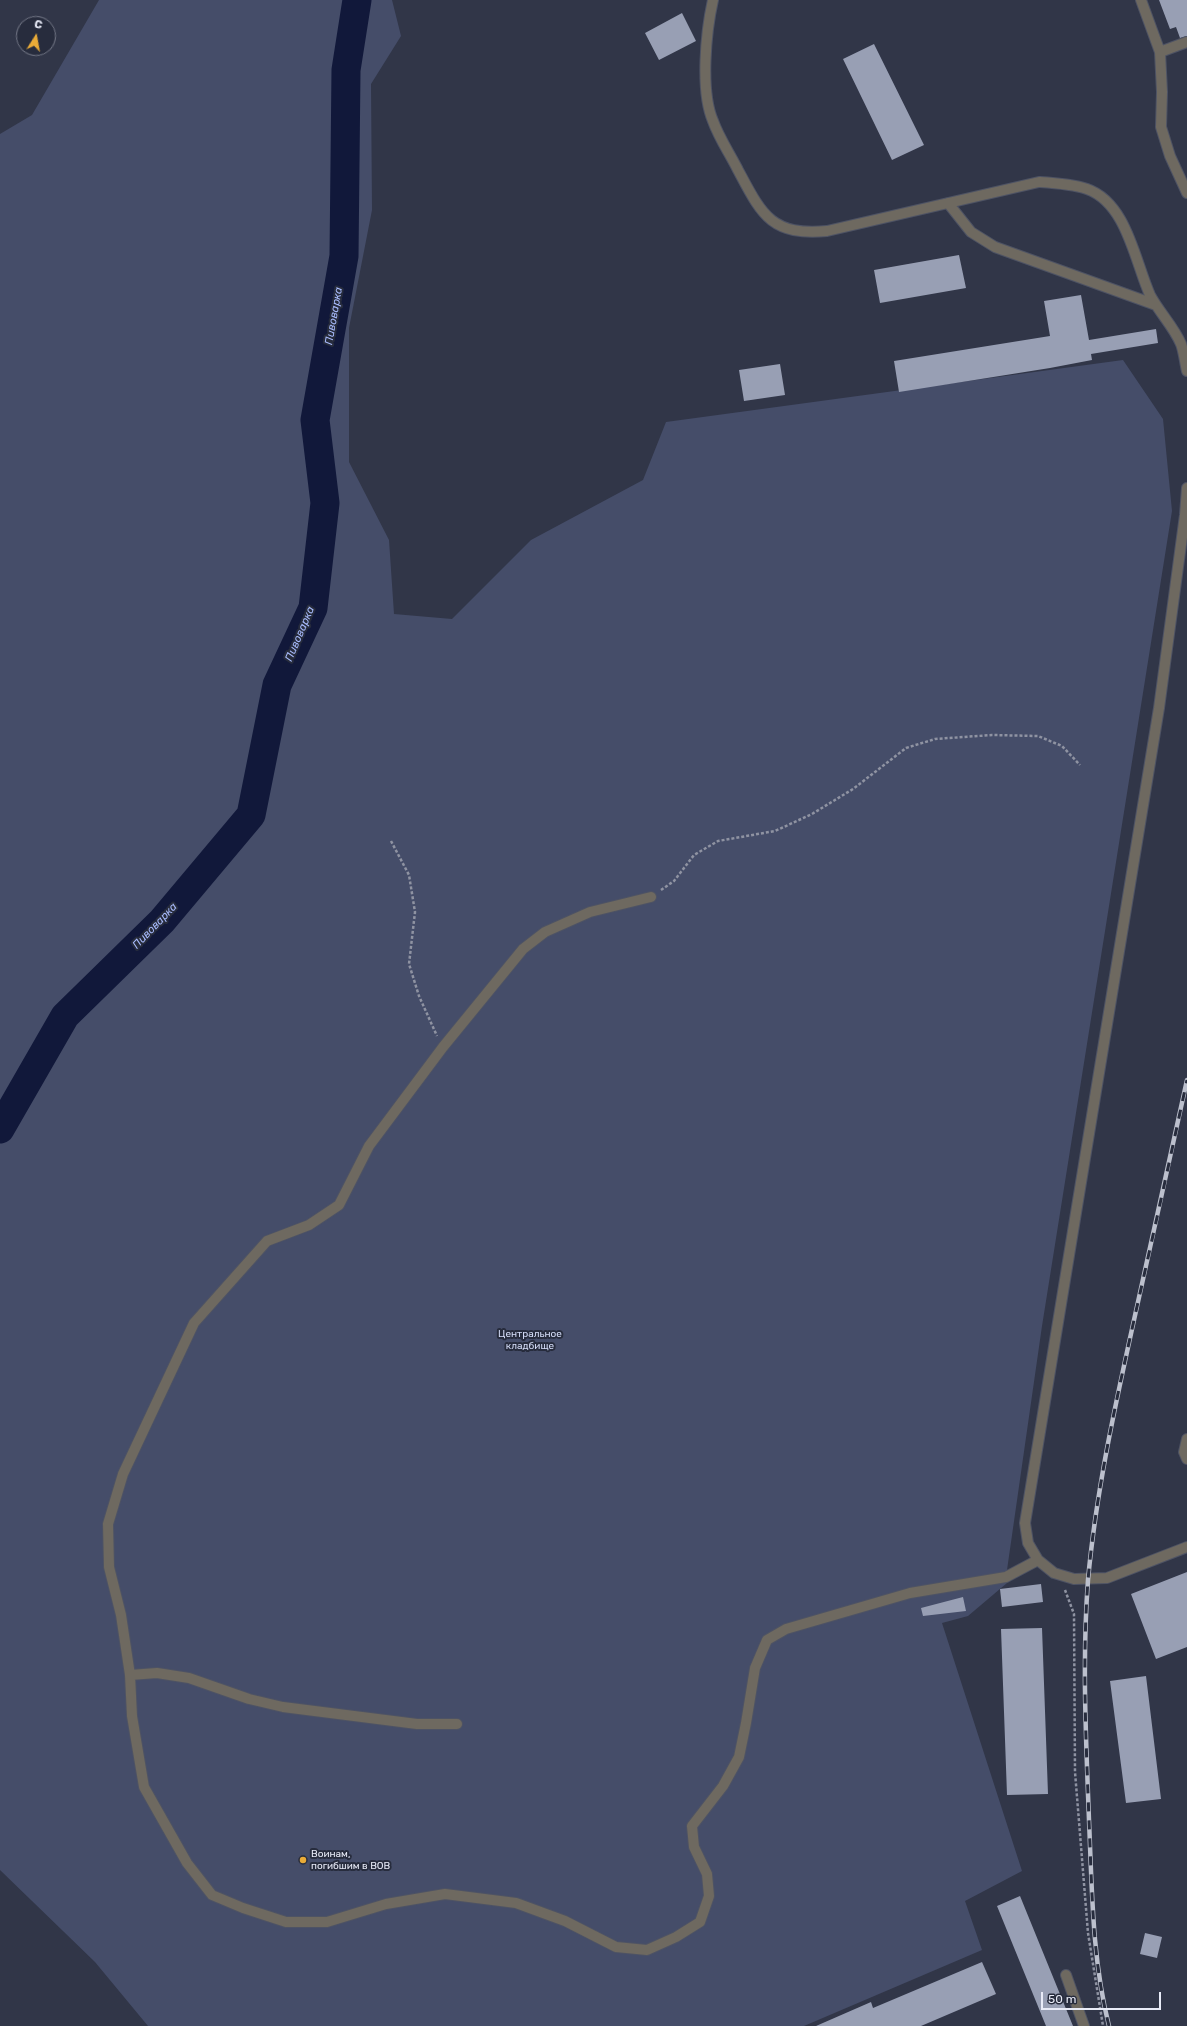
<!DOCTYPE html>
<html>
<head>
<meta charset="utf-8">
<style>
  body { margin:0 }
  #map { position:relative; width:1187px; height:2026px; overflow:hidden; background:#313648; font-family:Rubik,sans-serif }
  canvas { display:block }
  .north { position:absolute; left:16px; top:16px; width:40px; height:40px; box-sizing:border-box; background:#272c3d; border:1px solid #747887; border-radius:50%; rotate:11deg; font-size:11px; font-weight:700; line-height:16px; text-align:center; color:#e8ebf7 }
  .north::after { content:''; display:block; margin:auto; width:14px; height:18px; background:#e9ab38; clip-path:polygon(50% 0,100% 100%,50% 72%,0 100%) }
  .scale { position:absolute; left:1041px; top:1992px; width:120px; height:18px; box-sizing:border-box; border:2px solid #e8ebf7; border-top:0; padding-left:5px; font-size:12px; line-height:14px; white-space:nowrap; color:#e8ebf7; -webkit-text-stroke:3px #272c3d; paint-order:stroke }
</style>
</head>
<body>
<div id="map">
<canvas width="1187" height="2026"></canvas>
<div class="north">С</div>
<div class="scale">50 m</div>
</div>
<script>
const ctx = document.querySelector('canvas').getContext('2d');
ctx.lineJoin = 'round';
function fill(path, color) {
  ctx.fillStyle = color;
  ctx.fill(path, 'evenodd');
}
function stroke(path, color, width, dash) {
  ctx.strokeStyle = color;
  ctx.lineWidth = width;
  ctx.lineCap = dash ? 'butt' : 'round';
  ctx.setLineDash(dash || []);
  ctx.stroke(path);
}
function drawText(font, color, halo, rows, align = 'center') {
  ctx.font = font + ' Rubik,sans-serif';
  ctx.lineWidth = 4;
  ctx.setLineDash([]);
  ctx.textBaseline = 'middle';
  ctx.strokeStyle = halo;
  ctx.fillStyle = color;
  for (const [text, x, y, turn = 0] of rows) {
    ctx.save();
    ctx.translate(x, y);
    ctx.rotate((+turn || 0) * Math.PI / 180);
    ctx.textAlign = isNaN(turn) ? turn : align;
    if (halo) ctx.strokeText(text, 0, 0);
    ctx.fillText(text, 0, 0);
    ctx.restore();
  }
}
fill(new Path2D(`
  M 99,0 L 392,0 L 401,36 L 371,84 L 372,210 L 349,328 L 349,462 L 389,540 L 394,614 L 452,619 L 531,540 L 643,480 L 666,422 L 1123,360 L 1163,419 L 1172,511 L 1042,1326 L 1006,1577 L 1007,1583 L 968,1616 L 942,1623 L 1022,1871 L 965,1901 L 982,1950 L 804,2026 L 148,2026 L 95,1962 L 0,1870 L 0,134 L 32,115 Z`), '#454d69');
stroke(new Path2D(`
  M 0,1129 L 65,1016 L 162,921 L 251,815 L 277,685 L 313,608 L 325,503 L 315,420 L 344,256 L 346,70 L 357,0`), '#11183a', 29);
fill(new Path2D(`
  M 1159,0 L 1187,0 L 1187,36 L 1180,38 L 1176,27 L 1170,29 Z
  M 682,13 L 696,41 L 659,60 L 645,33 Z
  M 874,44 L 924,145 L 892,160 L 843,59 Z
  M 959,255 L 966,288 L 880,303 L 874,270 Z
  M 1081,295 L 1089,340 L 1156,329 L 1158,343 L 1091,354 L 1092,360 L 1050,368 L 899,392 L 894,361 L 1050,336 L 1044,301 Z
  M 780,364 L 785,395 L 744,401 L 739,370 Z
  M 1187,1572 L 1187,1647 L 1156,1659 L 1131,1594 Z
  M 1041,1584 L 1043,1602 L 1002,1607 L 1000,1589 Z
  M 963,1597 L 966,1611 L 923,1616 L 921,1608 Z
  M 1042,1628 L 1048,1794 L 1007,1795 L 1001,1629 Z
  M 1146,1676 L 1161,1799 L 1126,1803 L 1110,1681 Z
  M 1020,1896 L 1042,1950 L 1073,2026 L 1046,2026 L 997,1906 Z
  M 1145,1933 L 1162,1937 L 1157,1958 L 1140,1954 Z
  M 982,1962 L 996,1994 L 921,2026 L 816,2026 L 871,2002 L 873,2008 Z`), '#989fb4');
const minor = new Path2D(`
  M 713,0 C 706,31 700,91 713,121 C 719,138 730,154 738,170 C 762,215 771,236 827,231 L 1039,182 C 1055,183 1072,184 1087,189 C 1127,203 1135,262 1150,295 C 1159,312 1174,327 1181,344 C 1184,352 1185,363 1187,371
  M 1141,0 L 1160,52 L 1162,92 L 1161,127 L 1170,156 L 1187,193
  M 1160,52 L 1187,42
  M 948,203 L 971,232 L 995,247 L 1156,305
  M 1187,488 L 1185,515 L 1159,708 L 1025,1523 L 1028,1543 L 1038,1560 L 1054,1573 L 1074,1579 L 1107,1578 L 1187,1547
  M 651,897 L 590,912 L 545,932 L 523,949 L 443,1047 L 369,1146 L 339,1205 L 309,1225 L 267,1241 L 194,1323 L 123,1474 L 108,1524 L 109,1567 L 121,1615 L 130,1675 L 132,1716 L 144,1787 L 187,1863 L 212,1895 L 243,1908 L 286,1922 L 327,1922 L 386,1904 L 445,1894 L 516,1903 L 565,1921 L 616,1947 L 647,1950 L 676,1937 L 700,1922 L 709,1896 L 707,1874 L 694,1847 L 692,1826 L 723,1786 L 739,1757 L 746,1723 L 755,1668 L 767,1640 L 786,1629 L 910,1593 L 1006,1577 L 1038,1560
  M 1187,1439 L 1184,1452 L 1187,1459
  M 130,1675 L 157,1673 L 189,1678 L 249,1699 L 283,1707 L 417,1724 L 457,1724
  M 1066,1975 L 1084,2026`);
stroke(minor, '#4e5364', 12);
stroke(new Path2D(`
  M 391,841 L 409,875 L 415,912 L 409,964 L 419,996 L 437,1036
  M 661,890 L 674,881 L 694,855 L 718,841 L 775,831 L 812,814 L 853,789 L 906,748 L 935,739 L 992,735 L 1038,736 L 1062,746 L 1080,765
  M 1065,1590 L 1074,1614 L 1075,1772 L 1088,1933 L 1103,2026`), '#8f93a2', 2.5, [3, 2]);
stroke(minor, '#6e6960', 10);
const rail = new Path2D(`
  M 1109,2026 C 1092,1959 1092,1889 1089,1820 C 1086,1740 1082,1660 1088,1580 C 1096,1492 1115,1406 1134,1320 C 1152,1240 1170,1160 1187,1080`);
stroke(rail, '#bcc0cd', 4.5);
stroke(rail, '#272c3d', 3, [9]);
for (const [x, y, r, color] of [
  [303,1860,4,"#e9ab38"]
]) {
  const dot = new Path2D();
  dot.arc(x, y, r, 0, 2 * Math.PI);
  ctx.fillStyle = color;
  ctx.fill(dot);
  stroke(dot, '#272c3d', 1.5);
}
drawText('10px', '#d5ddf8', '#272c3d', [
  ["Центральное",530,1334],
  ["кладбище",530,1346]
]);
drawText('10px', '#e8ebf7', '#272c3d', [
  ["Воинам,",311,1854],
  ["погибшим в ВОВ",311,1866]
], 'left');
drawText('italic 11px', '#a9bcfe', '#272c3d', [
  ["Пивоварка",334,316,-80],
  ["Пивоварка",300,634,-67],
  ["Пивоварка",155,926,-46]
]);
</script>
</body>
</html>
